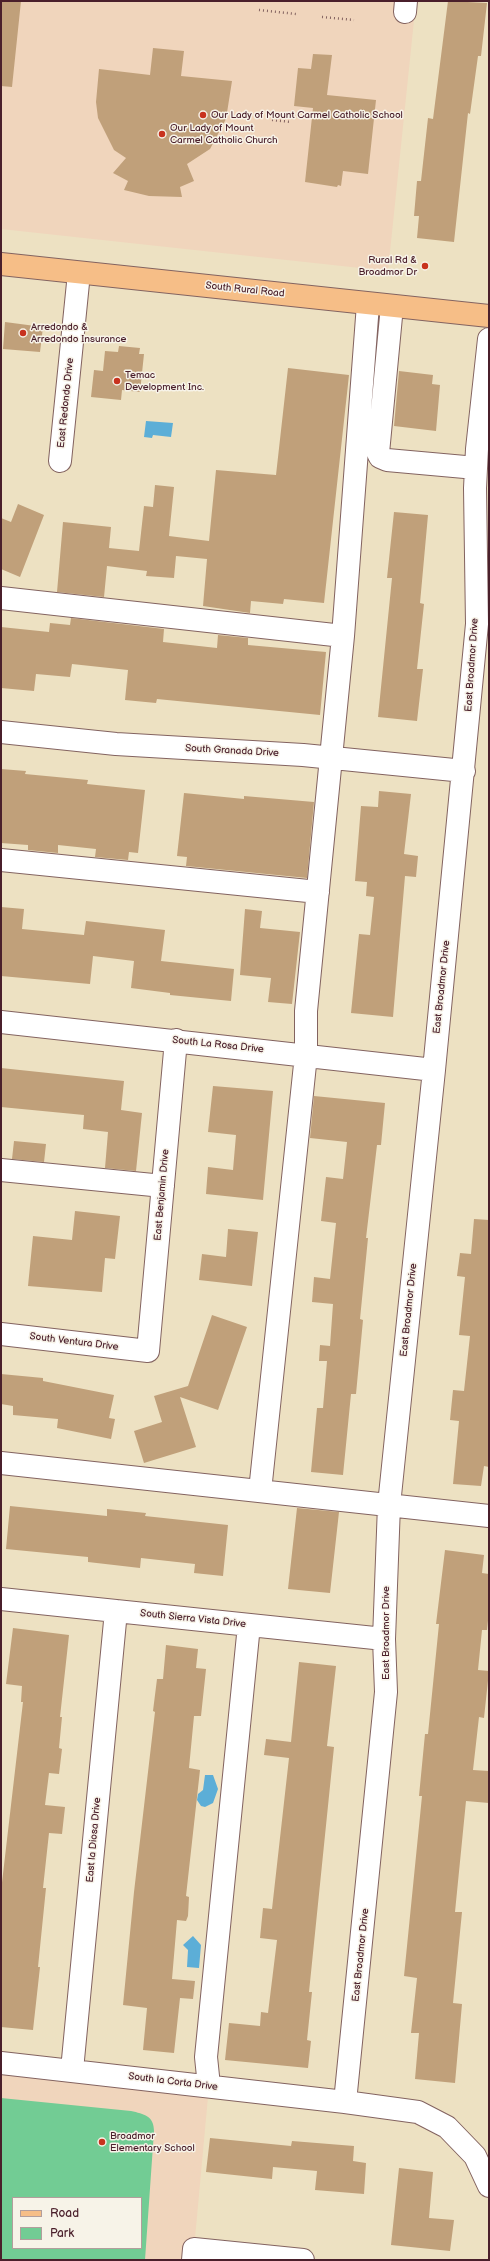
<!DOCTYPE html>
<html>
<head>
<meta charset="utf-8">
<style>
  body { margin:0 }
  #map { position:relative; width:490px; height:2261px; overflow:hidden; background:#ede1c2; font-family:"Balsamiq Sans",sans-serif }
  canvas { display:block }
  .frame { position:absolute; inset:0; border:2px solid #4a1f2b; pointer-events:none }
  .legend { position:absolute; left:12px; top:2197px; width:130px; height:52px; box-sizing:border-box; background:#f7f3e8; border:1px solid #b29e9c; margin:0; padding:5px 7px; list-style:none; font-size:12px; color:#4a1f2b }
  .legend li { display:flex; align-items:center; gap:8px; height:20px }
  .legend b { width:20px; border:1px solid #b29e9c }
</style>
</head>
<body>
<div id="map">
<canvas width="490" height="2261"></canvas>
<div class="frame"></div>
<ul class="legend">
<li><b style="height:5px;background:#f6be87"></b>Road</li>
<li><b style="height:11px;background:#72cc94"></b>Park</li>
</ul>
</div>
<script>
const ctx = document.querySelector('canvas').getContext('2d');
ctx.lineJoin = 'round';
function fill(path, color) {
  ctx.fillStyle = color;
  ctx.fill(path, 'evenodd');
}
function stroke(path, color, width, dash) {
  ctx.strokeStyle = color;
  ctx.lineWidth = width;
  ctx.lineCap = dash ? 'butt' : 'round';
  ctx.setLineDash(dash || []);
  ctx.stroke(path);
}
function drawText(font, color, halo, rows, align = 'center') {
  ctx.font = font + ' "Balsamiq Sans",sans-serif';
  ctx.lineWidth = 3;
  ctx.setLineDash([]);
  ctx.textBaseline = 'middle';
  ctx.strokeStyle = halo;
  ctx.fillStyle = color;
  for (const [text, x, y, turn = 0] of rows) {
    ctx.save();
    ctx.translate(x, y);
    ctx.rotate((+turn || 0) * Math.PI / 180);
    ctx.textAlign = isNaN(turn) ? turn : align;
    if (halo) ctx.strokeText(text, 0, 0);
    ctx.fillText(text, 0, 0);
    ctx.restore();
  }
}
fill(new Path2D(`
  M 1,1 L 416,1 L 388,271 L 1,229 Z
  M 1,2063 L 209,2086 L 193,2260 L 1,2260 ZM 13,2198 L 141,2198 L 141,2248 L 13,2248 Z`), '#f0d5bc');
fill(new Path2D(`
  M 1,2098 L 131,2111 C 144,2114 154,2116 154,2131 L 145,2260 L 1,2260 ZM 13,2198 L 141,2198 L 141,2248 L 13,2248 Z`), '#72cc94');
fill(new Path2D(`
  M 146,421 L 173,423 L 171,437 L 153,435 L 152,438 L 144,437 Z
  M 205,1775 L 213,1775 L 218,1789 L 213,1803 L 205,1807 L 201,1806 L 197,1800 L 198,1794 L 203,1790 Z
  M 193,1936 L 201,1945 L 199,1968 L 187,1967 L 188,1950 L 183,1945 Z`), '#5caed7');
fill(new Path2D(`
  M 1,1 L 21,1 L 12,87 L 1,86 Z
  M 448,1 L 487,3 L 481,56 L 478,56 L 470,114 L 468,113 L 454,242 L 417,238 L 419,216 L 414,216 L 417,181 L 421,181 L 428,118 L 433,119 Z
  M 153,48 L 184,51 L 181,76 L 232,81 L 226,119 L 210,149 L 187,164 L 194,181 L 180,187 L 182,197 L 149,196 L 124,190 L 128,181 L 113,173 L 126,158 L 114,150 L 98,118 L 96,102 L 99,69 L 150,75 Z
  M 313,54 L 332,55 L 327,95 L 376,100 L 368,174 L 343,171 L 341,186 L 338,185 L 337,187 L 305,182 L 313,108 L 294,106 L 298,68 L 311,69 Z
  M 5,322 L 43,327 L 40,352 L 3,349 Z
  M 119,346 L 140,348 L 139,354 L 144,354 L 140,392 L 122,390 L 121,400 L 91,397 L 94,370 L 103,371 L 105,351 L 118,352 Z
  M 288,368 L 349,375 L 324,603 L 284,599 L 283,604 L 251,601 L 250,613 L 203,606 L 207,559 L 176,556 L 174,578 L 146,576 L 147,571 L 107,566 L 104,597 L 57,592 L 63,522 L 111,527 L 109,548 L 139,551 L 144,506 L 153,507 L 155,485 L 174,487 L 169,536 L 209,541 L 216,470 L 276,475 Z
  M 399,371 L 433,375 L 432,384 L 440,385 L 436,431 L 394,426 Z
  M 18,504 L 44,515 L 20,577 L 1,569 L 1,518 L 11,522 Z
  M 394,512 L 428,515 L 420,603 L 424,604 L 417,669 L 423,669 L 417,721 L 378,717 L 392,578 L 387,578 Z
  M 71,618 L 164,629 L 163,642 L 217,648 L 218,635 L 248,638 L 248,645 L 326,652 L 320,715 L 157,699 L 156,703 L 125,700 L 128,670 L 72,664 L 70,677 L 36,674 L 34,691 L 1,688 L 1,627 L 49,632 L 50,623 L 70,625 Z
  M 1,769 L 26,771 L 25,774 L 88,780 L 87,784 L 145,790 L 138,853 L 129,852 L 128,860 L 95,857 L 96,849 L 58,845 L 58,853 L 28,850 L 28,845 L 1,843 Z
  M 379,791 L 411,794 L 404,854 L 418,856 L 416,877 L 405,876 L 393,1017 L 351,1013 L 359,934 L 370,935 L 374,897 L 366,896 L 367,882 L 355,881 L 361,806 L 378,807 Z
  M 184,793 L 244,799 L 244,796 L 314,802 L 307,878 L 186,866 L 187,857 L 177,856 Z
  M 1,907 L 24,909 L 22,929 L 84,935 L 86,921 L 165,930 L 161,961 L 234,969 L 231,1001 L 170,995 L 170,993 L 131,988 L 134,961 L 93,956 L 90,984 L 1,976 Z
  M 245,909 L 262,911 L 260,928 L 300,932 L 292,1004 L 268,1002 L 271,978 L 240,975 Z
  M 1,1068 L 124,1081 L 121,1110 L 142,1113 L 136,1171 L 105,1168 L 108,1132 L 83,1129 L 84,1115 L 1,1107 Z
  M 213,1086 L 273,1091 L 263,1200 L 206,1194 L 208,1167 L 233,1170 L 236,1135 L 208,1132 Z
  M 314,1096 L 385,1103 L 381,1145 L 377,1145 L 366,1238 L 368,1238 L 360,1319 L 363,1320 L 356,1394 L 351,1394 L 343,1475 L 311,1472 L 317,1408 L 323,1408 L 327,1361 L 319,1361 L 320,1345 L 330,1346 L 333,1304 L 312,1302 L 314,1277 L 330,1279 L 336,1223 L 321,1221 L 326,1177 L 343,1179 L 347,1142 L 310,1138 Z
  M 14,1141 L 46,1144 L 44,1162 L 12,1159 Z
  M 75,1211 L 120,1216 L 115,1259 L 105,1258 L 102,1292 L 28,1286 L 33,1236 L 72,1240 Z
  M 474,1219 L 489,1220 L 489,1467 L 484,1466 L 481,1486 L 453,1484 L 459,1421 L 450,1420 L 453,1390 L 464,1391 L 470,1336 L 459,1335 L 465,1277 L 457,1276 L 460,1253 L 471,1254 Z
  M 228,1229 L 258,1232 L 252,1286 L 199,1280 L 202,1254 L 226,1257 Z
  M 212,1315 L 247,1327 L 218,1410 L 180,1397 L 196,1447 L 144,1463 L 134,1431 L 162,1422 L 154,1396 L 188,1386 Z
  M 1,1374 L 43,1378 L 43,1381 L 114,1395 L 109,1418 L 115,1419 L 111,1439 L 57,1428 L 58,1419 L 13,1415 L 13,1406 L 1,1404 Z
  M 10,1506 L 107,1516 L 107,1509 L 146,1513 L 145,1516 L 228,1525 L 223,1576 L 194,1573 L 195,1564 L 141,1558 L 140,1568 L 88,1562 L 88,1557 L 6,1549 Z
  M 297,1508 L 339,1512 L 330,1593 L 288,1589 Z
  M 445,1550 L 484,1555 L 482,1573 L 489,1574 L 489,1611 L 487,1630 L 482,1630 L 478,1670 L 489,1671 L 484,1718 L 479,1717 L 473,1770 L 489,1771 L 489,1803 L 466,1801 L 455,1912 L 462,1912 L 453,2003 L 462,2004 L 455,2083 L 415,2079 L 419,2033 L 411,2033 L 417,1978 L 404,1976 L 422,1796 L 419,1796 L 425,1734 L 428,1734 L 439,1624 L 436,1624 Z
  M 13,1628 L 69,1635 L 60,1717 L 62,1717 L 59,1748 L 62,1749 L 59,1774 L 49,1773 L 45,1805 L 65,1807 L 62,1834 L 49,1833 L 43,1888 L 46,1888 L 38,1967 L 40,1967 L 33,2030 L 1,2027 L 1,1891 L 23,1702 L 21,1702 L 22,1686 L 6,1684 Z
  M 166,1645 L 198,1649 L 196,1668 L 206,1669 L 201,1716 L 194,1716 L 189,1768 L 200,1770 L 186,1896 L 189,1897 L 188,1916 L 186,1921 L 177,1920 L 172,1979 L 195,1981 L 193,1999 L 180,1998 L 174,2053 L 143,2050 L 147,2008 L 123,2005 L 134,1892 L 155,1712 L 153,1711 L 157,1679 L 163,1679 Z
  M 299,1662 L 336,1666 L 327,1746 L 334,1747 L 309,1992 L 312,1992 L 307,2040 L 311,2041 L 308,2068 L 225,2060 L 229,2023 L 260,2026 L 261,2012 L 268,2013 L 277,1940 L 260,1938 L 263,1908 L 272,1909 L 289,1758 L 264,1755 L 266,1739 L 291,1742 Z
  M 210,2138 L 291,2146 L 292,2141 L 354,2146 L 353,2161 L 366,2163 L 364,2194 L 315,2190 L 317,2171 L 273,2167 L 272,2179 L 206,2172 Z
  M 399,2168 L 433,2172 L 429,2218 L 454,2220 L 450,2251 L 391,2245 Z`), '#c0a07a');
const minor = new Path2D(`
  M 405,12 L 406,1
  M 392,306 L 378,453 L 380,457 L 387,460 L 476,468
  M 60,461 L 79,273
  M 1,598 L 343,636 L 306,1011 L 306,1055 L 260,1491
  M 343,636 L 368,304
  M 1,732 L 116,744 L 303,755 L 464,771
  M 1,860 L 318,892
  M 1,1022 L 434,1070
  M 1,1170 L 163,1186
  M 1,1334 L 148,1351 L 176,1040
  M 1,1463 L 489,1516
  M 1,1599 L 384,1639
  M 1,2063 L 345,2102 L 418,2112 L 447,2127 L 475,2156 L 489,2186
  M 72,2070 L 116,1611
  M 209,2086 L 206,2057 L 249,1625
  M 345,2102 L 386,1692 L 384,1639 L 389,1505 L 434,1070 L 477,624 L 475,488 L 477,449 L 489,339
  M 193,2260 L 194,2249 L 303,2260`);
const major = new Path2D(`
  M 1,264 L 489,316`);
stroke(minor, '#836360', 24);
stroke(major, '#836360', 24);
stroke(new Path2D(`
  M 259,10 L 296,14
  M 322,17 L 354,20
  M 272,120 L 291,122`), '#836360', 2.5, [1, 3]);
stroke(minor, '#fff', 22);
stroke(major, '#f6be87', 22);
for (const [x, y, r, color] of [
  [203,115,4,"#c8321e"],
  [162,134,4,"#c8321e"],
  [425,266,4,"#c8321e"],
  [23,333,4,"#c8321e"],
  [117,381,4,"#c8321e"],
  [102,2142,4,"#c8321e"]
]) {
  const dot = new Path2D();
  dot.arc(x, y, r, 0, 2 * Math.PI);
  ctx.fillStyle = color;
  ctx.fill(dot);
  stroke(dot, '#f7f3e8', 1.5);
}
drawText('10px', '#4a1f2b', '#f7f3e8', [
  ["Our Lady of Mount Carmel Catholic School",211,115],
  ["Our Lady of Mount",170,128],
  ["Carmel Catholic Church",170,140],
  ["Rural Rd &",417,260,"right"],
  ["Broadmor Dr",417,272,"right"],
  ["Arredondo &",31,327],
  ["Arredondo Insurance",31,339],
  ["Temac",125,375],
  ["Development Inc.",125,387],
  ["Broadmor",110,2136],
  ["Elementary School",110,2148]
], 'left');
drawText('10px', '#4a1f2b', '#f7f3e8', [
  ["South Rural Road",245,290,6],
  ["East Redondo Drive",66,403,-84],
  ["East Broadmor Drive",472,665,-86],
  ["South Granada Drive",232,751,3],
  ["East Broadmor Drive",442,987,-84],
  ["South La Rosa Drive",218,1045,6],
  ["East Benjamin Drive",162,1195,-85],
  ["East Broadmor Drive",409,1310,-84],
  ["South Ventura Drive",74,1342,7],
  ["South Sierra Vista Drive",193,1619,6],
  ["East Broadmor Drive",386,1633,-90],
  ["East la Diosa Drive",94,1840,-85],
  ["East Broadmor Drive",361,1955,-84],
  ["South la Corta Drive",173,2082,7]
]);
</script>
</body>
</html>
